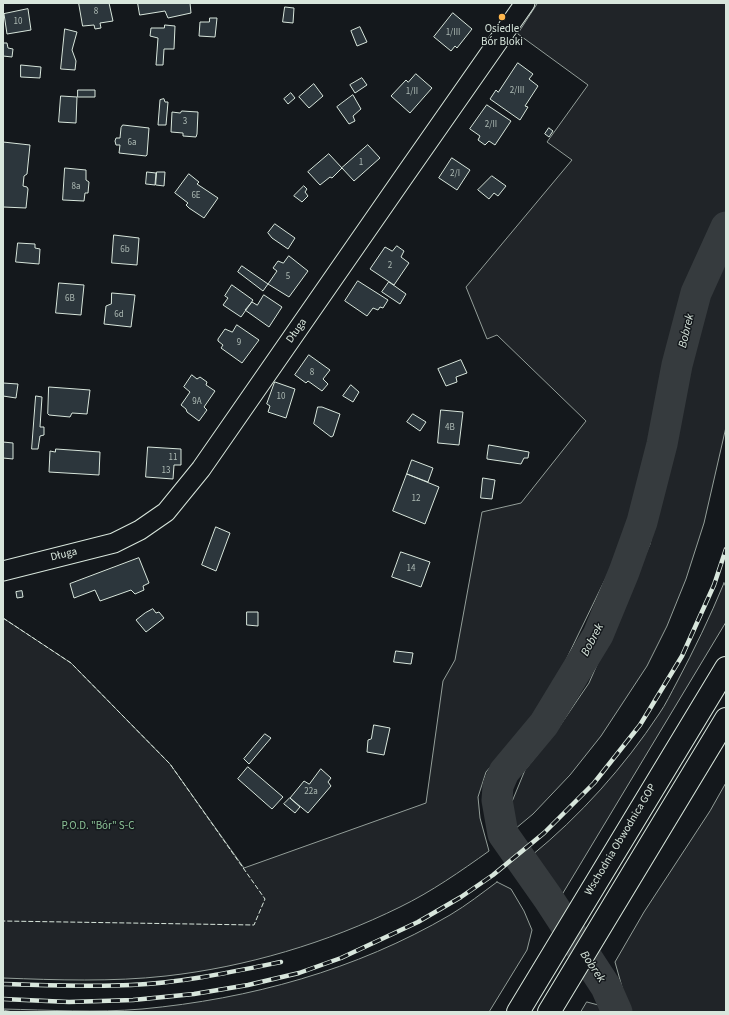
<!DOCTYPE html>
<html>
<head>
<meta charset="utf-8">
<style>
  body { margin:0 }
  #map { position:relative; width:729px; height:1015px; overflow:hidden; background:#14181c; font-family:"Source Sans 3",sans-serif }
  canvas { display:block }
  .frame { position:absolute; inset:0; border:4px solid #d8e6dc; pointer-events:none }
</style>
</head>
<body>
<div id="map">
<canvas width="729" height="1015"></canvas>
<div class="frame"></div>
</div>
<script>
const ctx = document.querySelector('canvas').getContext('2d');
ctx.lineJoin = 'round';
function fill(path, color) {
  ctx.fillStyle = color;
  ctx.fill(path, 'evenodd');
}
function stroke(path, color, width, dash) {
  ctx.strokeStyle = color;
  ctx.lineWidth = width;
  ctx.lineCap = dash ? 'butt' : 'round';
  ctx.setLineDash(dash || []);
  ctx.stroke(path);
}
function drawText(font, color, halo, rows, align = 'center') {
  ctx.font = font + ' "Source Sans 3",sans-serif';
  ctx.lineWidth = 3;
  ctx.setLineDash([]);
  ctx.textBaseline = 'middle';
  ctx.strokeStyle = halo;
  ctx.fillStyle = color;
  for (const [text, x, y, turn = 0] of rows) {
    ctx.save();
    ctx.translate(x, y);
    ctx.rotate((+turn || 0) * Math.PI / 180);
    ctx.textAlign = isNaN(turn) ? turn : align;
    if (halo) ctx.strokeText(text, 0, 0);
    ctx.fillText(text, 0, 0);
    ctx.restore();
  }
}
const green = new Path2D(`
  M 538,3 L 726,3 L 726,427 L 704,523 L 686,579 L 667,626 L 647,666 L 601,736 L 570,775 L 533,814 L 515,829 L 509,809 L 525,770 L 555,733 L 589,683 L 650,544 L 669,461 L 646,450 L 630,519 L 613,563 L 564,664 L 536,713 L 486,772 L 478,797 L 480,818 L 489,851 C 461,871 431,892 400,907 C 327,943 246,967 166,976 C 112,982 57,980 3,978 L 3,618 L 71,663 L 170,764 L 244,868 L 426,803 L 443,681 L 455,660 L 482,512 L 521,503 L 586,421 L 497,335 L 487,339 L 466,287 L 572,160 L 547,142 L 588,85 L 518,34 Z
  M 724,583 L 726,587 L 726,622 L 560,898 L 531,856 C 580,816 624,767 659,714 C 666,704 671,693 677,682 C 694,650 710,617 724,583 Z
  M 726,783 L 726,1012 L 629,1012 L 615,962 L 644,912 L 710,811 Z
  M 497,882 L 511,889 L 524,911 L 532,930 L 527,950 L 489,1012 L 13,1012 L 3,1010 L 3,1009 C 49,1010 96,1013 142,1009 C 250,999 356,970 450,915 C 467,905 482,893 497,882 Z
  M 587,1002 L 602,1006 L 603,1012 L 581,1012 Z`);
fill(green, '#202428');
stroke(green, '#939e99', 1);
stroke(new Path2D(`
  M 617,1012 L 606,987 L 548,898 L 503,834 L 497,800 L 498,786 L 504,772 L 544,724 L 598,635 L 624,572 L 642,522 L 662,444 L 677,365 L 696,293 L 726,227`), '#363b3e', 31);
const building = new Path2D(`
  M 79,3 L 109,3 L 113,21 L 100,23 L 101,28 L 95,29 L 94,25 L 83,26 Z
  M 138,3 L 190,3 L 191,13 L 168,18 L 165,11 L 140,15 Z
  M 285,7 L 294,8 L 293,23 L 283,22 Z
  M 28,9 L 31,30 L 7,34 L 4,14 Z
  M 453,13 L 472,29 L 457,48 L 455,46 L 451,51 L 434,37 Z
  M 210,18 L 217,18 L 215,37 L 199,36 L 200,22 L 209,22 Z
  M 165,25 L 175,26 L 174,49 L 164,49 L 163,65 L 156,65 L 158,38 L 150,36 L 151,28 L 164,28 Z
  M 360,27 L 367,42 L 357,46 L 351,31 Z
  M 65,29 L 77,32 L 72,50 L 76,61 L 75,70 L 61,69 Z
  M 3,43 L 7,43 L 8,48 L 13,49 L 12,57 L 3,56 Z
  M 518,63 L 533,74 L 529,79 L 538,86 L 525,106 L 528,107 L 520,120 L 490,99 L 496,90 L 498,92 Z
  M 21,65 L 41,67 L 40,78 L 21,77 Z
  M 416,74 L 432,88 L 410,113 L 391,96 L 406,80 L 408,82 Z
  M 362,78 L 367,85 L 355,93 L 350,85 Z
  M 314,84 L 323,96 L 309,108 L 299,97 Z
  M 78,90 L 95,90 L 95,97 L 78,97 Z
  M 291,93 L 295,98 L 288,104 L 284,99 Z
  M 353,95 L 361,109 L 353,116 L 355,121 L 349,124 L 337,107 Z
  M 61,96 L 77,97 L 76,123 L 59,122 Z
  M 164,99 L 165,102 L 168,102 L 166,125 L 158,125 L 160,100 Z
  M 487,105 L 511,121 L 495,145 L 489,141 L 485,145 L 478,140 L 480,136 L 470,129 Z
  M 182,111 L 198,112 L 197,134 L 196,137 L 183,136 L 183,133 L 171,132 L 172,112 L 180,113 Z
  M 123,125 L 149,128 L 147,155 L 146,156 L 119,153 L 120,145 L 116,145 L 115,141 L 116,138 L 120,138 L 121,128 Z
  M 549,128 L 553,131 L 549,137 L 545,134 Z
  M 3,142 L 30,145 L 27,174 L 24,176 L 23,186 L 27,187 L 28,189 L 26,208 L 3,207 Z
  M 368,145 L 380,158 L 354,181 L 342,168 Z
  M 329,154 L 342,168 L 332,178 L 330,177 L 320,185 L 308,172 Z
  M 452,158 L 470,170 L 457,190 L 439,178 Z
  M 65,168 L 86,170 L 86,180 L 89,182 L 88,193 L 85,193 L 84,201 L 63,200 Z
  M 147,172 L 156,173 L 155,185 L 146,184 Z
  M 157,172 L 165,172 L 164,186 L 156,185 Z
  M 189,174 L 199,182 L 197,184 L 218,198 L 204,218 L 189,208 L 186,205 L 188,203 L 175,193 Z
  M 492,176 L 506,186 L 498,196 L 494,193 L 489,199 L 478,190 Z
  M 304,186 L 307,189 L 305,192 L 308,196 L 302,202 L 294,196 Z
  M 275,224 L 295,238 L 288,249 L 272,238 L 268,233 Z
  M 114,235 L 139,238 L 137,265 L 112,263 Z
  M 18,243 L 35,244 L 35,248 L 40,249 L 39,264 L 16,262 Z
  M 397,246 L 404,251 L 401,257 L 409,263 L 394,285 L 370,269 L 385,247 L 392,251 Z
  M 289,256 L 308,271 L 289,297 L 268,284 L 277,271 L 273,268 L 278,261 L 283,263 Z
  M 242,266 L 268,284 L 263,291 L 238,272 Z
  M 358,281 L 388,300 L 383,308 L 380,307 L 378,310 L 373,308 L 367,316 L 345,301 Z
  M 389,282 L 406,294 L 400,304 L 382,292 Z
  M 59,283 L 84,285 L 81,315 L 56,313 Z
  M 232,285 L 253,300 L 241,317 L 223,305 L 228,298 L 225,296 Z
  M 112,293 L 135,295 L 131,327 L 104,324 L 106,306 L 111,304 Z
  M 264,295 L 282,307 L 269,327 L 245,310 L 252,302 L 257,305 Z
  M 237,325 L 259,340 L 242,363 L 221,348 L 223,345 L 218,341 L 218,339 L 225,329 L 232,332 Z
  M 309,355 L 330,370 L 323,379 L 328,384 L 322,391 L 308,381 L 306,383 L 295,375 Z
  M 461,360 L 467,373 L 456,377 L 457,382 L 446,386 L 438,369 Z
  M 192,375 L 197,379 L 200,377 L 207,382 L 206,385 L 215,391 L 204,407 L 207,410 L 199,421 L 187,412 L 186,409 L 181,405 L 190,392 L 184,387 Z
  M 275,382 L 295,389 L 286,418 L 268,412 L 270,406 L 267,404 Z
  M 3,383 L 18,384 L 16,398 L 3,396 Z
  M 351,385 L 359,392 L 353,402 L 343,396 Z
  M 49,387 L 90,390 L 87,414 L 72,413 L 70,417 L 49,415 L 48,414 Z
  M 36,396 L 42,397 L 40,427 L 44,427 L 44,435 L 40,436 L 38,449 L 32,449 Z
  M 318,407 L 322,407 L 340,414 L 333,436 L 331,437 L 314,424 Z
  M 441,410 L 463,412 L 459,445 L 438,443 Z
  M 413,414 L 426,422 L 420,431 L 407,422 Z
  M 3,442 L 13,443 L 13,459 L 3,458 Z
  M 489,445 L 529,452 L 528,458 L 524,458 L 521,464 L 487,459 L 487,457 Z
  M 148,447 L 181,449 L 181,465 L 174,465 L 173,479 L 146,477 Z
  M 56,449 L 100,452 L 99,475 L 49,472 L 50,451 L 55,452 Z
  M 412,460 L 433,468 L 428,482 L 407,474 Z
  M 407,474 L 439,487 L 425,524 L 393,511 Z
  M 483,478 L 495,480 L 492,499 L 481,498 Z
  M 216,527 L 230,533 L 216,571 L 202,565 Z
  M 401,552 L 430,562 L 421,587 L 392,577 Z
  M 139,558 L 149,583 L 143,586 L 144,590 L 135,594 L 131,590 L 100,601 L 95,590 L 74,598 L 70,584 Z
  M 22,591 L 23,597 L 17,598 L 16,592 Z
  M 153,609 L 156,613 L 159,612 L 164,618 L 146,632 L 136,620 L 145,613 Z
  M 247,612 L 258,612 L 258,626 L 247,625 Z
  M 396,651 L 413,653 L 411,664 L 394,662 Z
  M 374,725 L 390,728 L 384,755 L 367,752 L 368,740 L 371,739 Z
  M 265,734 L 271,738 L 249,764 L 244,759 Z
  M 248,767 L 283,797 L 272,809 L 238,779 Z
  M 321,769 L 331,778 L 328,782 L 331,786 L 308,813 L 290,798 L 304,781 L 309,784 Z
  M 290,798 L 300,807 L 295,813 L 284,804 Z`);
fill(building, '#2c363c');
stroke(building, '#d8e6dc', 1);
const minor = new Path2D(`
  M 3,571 L 114,543 L 140,530 L 166,512 L 201,469 L 407,172 L 525,3`);
const highway = new Path2D(`
  M 518,1012 L 726,668
  M 549,1012 L 726,719`);
stroke(minor, '#d8e6dc', 21);
stroke(highway, '#d8e6dc', 24);
stroke(minor, '#14181c', 19);
stroke(highway, '#14181c', 22);
const rail = new Path2D(`
  M 3,984 C 46,985 88,987 131,985 C 181,983 232,972 281,962
  M 3,999 L 69,1002 L 133,1000 L 194,994 L 248,985 L 299,973 L 341,958 L 418,922 L 461,897 L 493,875 L 544,833 L 594,783 L 640,725 L 682,656 L 714,585 L 726,549`);
stroke(rail, '#d8e6dc', 4.5);
stroke(rail, '#14181c', 3, [9]);
stroke(new Path2D(`
  M 3,618 L 71,663 L 170,764 L 265,899 L 254,925 L 3,921`), '#d8e6dc', 1, [5, 2]);
for (const [x, y, r, color] of [
  [502,17,4,"#ffb74d"]
]) {
  const dot = new Path2D();
  dot.arc(x, y, r, 0, 2 * Math.PI);
  ctx.fillStyle = color;
  ctx.fill(dot);
  stroke(dot, '#14181c', 1.5);
}
drawText('9px', '#adbab4', null, [
  ["8",96,12],
  ["10",18,22],
  ["1/III",453,33],
  ["2/III",517,91],
  ["1/II",412,92],
  ["3",185,122],
  ["2/II",491,125],
  ["6a",132,143],
  ["1",361,163],
  ["2/I",455,174],
  ["8a",76,187],
  ["6E",196,196],
  ["6b",125,250],
  ["2",390,266],
  ["5",288,277],
  ["6B",70,299],
  ["6d",119,315],
  ["9",239,343],
  ["8",312,373],
  ["10",281,397],
  ["9A",197,402],
  ["4B",450,428],
  ["11",173,458],
  ["13",166,471],
  ["12",416,499],
  ["14",411,569],
  ["22a",311,792]
]);
drawText('11px', '#d8e6dc', '#14181c', [
  ["Osiedle",502,30],
  ["Bór Bloki",502,43]
]);
drawText('11px', '#d8e6dc', '#14181c', [
  ["Długa",297,331,-55],
  ["Długa",64,555,-14],
  ["Wschodnia Obwodnica GOP",621,840,-59]
]);
drawText('11px', '#8ac095', '#14181c', [
  ["P.O.D. \"Bór\" S-C",98,827]
]);
drawText('italic 12px', '#d8e6dc', '#14181c', [
  ["Bobrek",687,331,-77],
  ["Bobrek",593,640,-62],
  ["Bobrek",592,967,56]
]);
</script>
</body>
</html>
